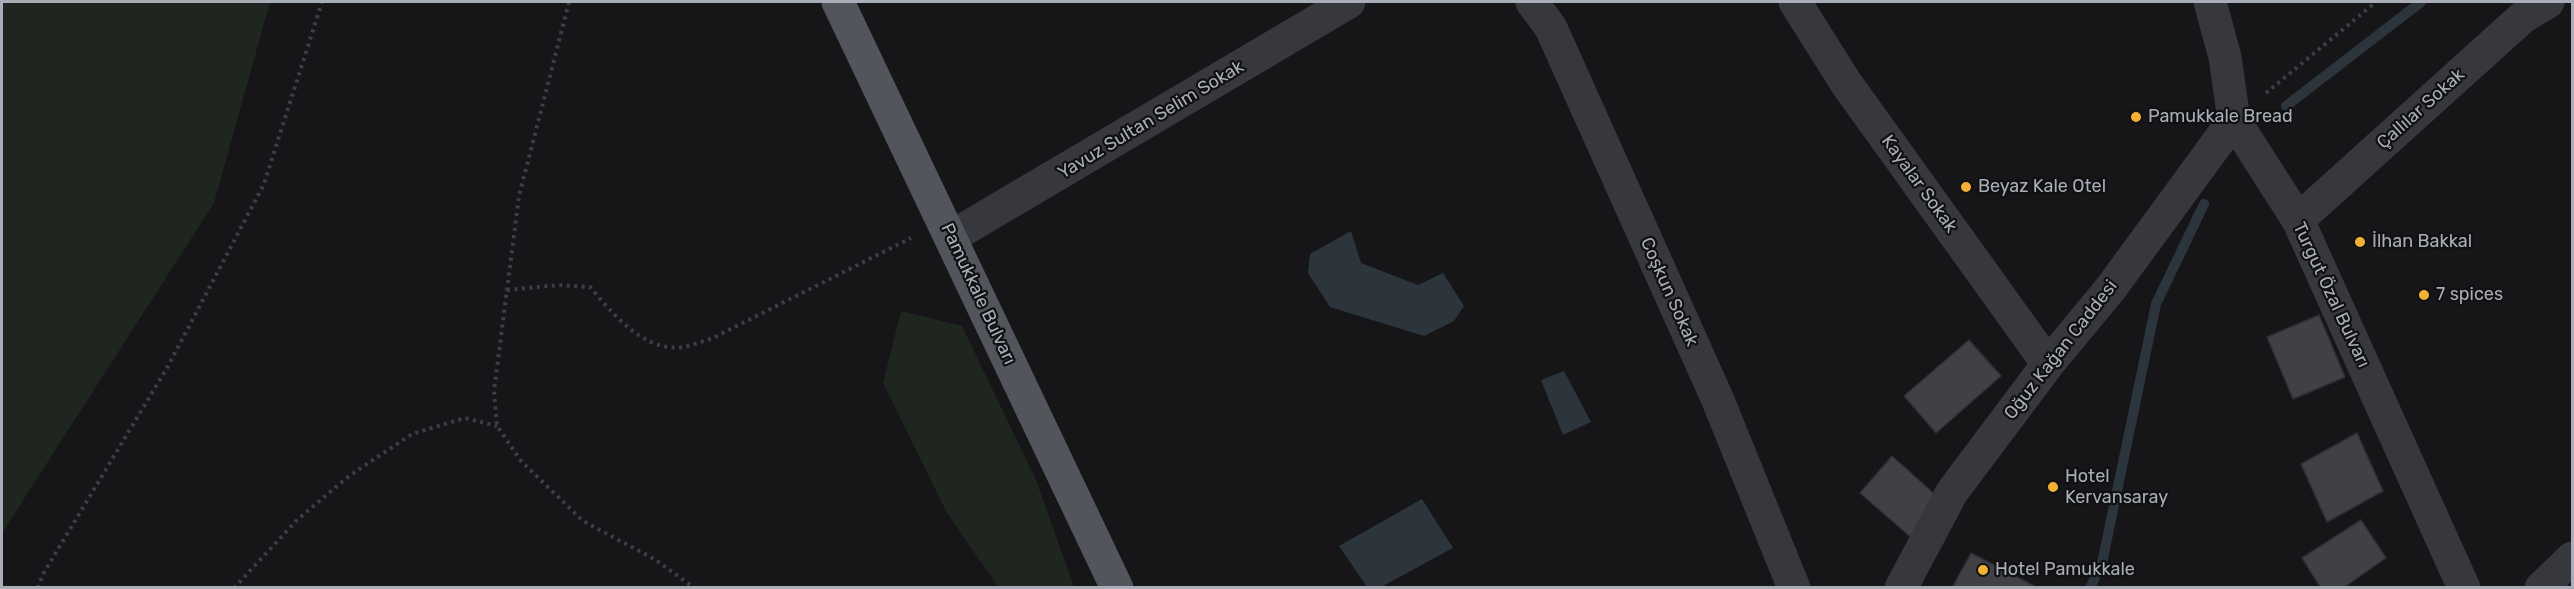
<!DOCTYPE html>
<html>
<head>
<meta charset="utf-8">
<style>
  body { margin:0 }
  #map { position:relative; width:2574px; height:589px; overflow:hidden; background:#161618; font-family:Rubik,sans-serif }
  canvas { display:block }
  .frame { position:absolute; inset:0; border:3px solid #a8adb8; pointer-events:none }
</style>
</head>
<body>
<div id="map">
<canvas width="2574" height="589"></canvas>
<div class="frame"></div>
</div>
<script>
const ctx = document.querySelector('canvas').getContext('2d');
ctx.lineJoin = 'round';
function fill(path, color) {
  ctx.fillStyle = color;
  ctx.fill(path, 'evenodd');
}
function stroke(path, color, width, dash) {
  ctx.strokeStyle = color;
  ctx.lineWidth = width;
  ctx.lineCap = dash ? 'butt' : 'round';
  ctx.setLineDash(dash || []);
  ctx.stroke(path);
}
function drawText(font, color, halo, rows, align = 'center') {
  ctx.font = font + ' Rubik,sans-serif';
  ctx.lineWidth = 4.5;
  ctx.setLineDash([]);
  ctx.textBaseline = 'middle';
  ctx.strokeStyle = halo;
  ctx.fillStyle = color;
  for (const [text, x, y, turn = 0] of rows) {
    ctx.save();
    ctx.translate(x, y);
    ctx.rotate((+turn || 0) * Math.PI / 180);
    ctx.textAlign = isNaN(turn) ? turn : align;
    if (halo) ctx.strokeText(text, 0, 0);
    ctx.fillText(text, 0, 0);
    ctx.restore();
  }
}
fill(new Path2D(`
  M 2,2 L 270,2 L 214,203 L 2,533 Z
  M 901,311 L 962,326 L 1036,480 L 1074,587 L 998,587 L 947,513 L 883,383 Z`), '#1e261f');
fill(new Path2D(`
  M 1351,231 L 1361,263 L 1418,285 L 1443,273 L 1464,306 L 1454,321 L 1424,336 L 1330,307 L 1308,273 L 1310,254 Z
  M 1564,371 L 1591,422 L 1563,435 L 1541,380 Z
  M 1422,499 L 1453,548 L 1381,587 L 1367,587 L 1339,546 Z`), '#2c353c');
stroke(new Path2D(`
  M 2286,106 L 2421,2
  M 2090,588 L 2102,563 L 2156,304 L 2204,204`), '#2c353c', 10);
const building = new Path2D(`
  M 2319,315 L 2345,377 L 2293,399 L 2267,337 Z
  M 1969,340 L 2001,376 L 1936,433 L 1904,396 Z
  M 2357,433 L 2383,491 L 2327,522 L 2301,464 Z
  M 1892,456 L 1941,500 L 1913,539 L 1860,493 Z
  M 2361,520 L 2386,558 L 2343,588 L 2321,588 L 2302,558 Z
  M 1971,553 L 2038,588 L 1952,588 Z`);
fill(building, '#404145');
stroke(building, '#303034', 1.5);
stroke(new Path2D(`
  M 569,2 L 519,196 L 494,391 L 497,426 L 521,461 L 583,521 L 656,560 L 694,588
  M 2266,93 L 2376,2
  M 507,290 L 559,285 L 590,287 C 613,314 644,353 684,347 C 693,345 702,341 711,339 L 911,238
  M 38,588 L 43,574 L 167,368 L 264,184 L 322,2
  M 234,588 L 297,520 L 349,476 L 412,434 L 465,418 L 497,426`), '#3d3f44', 4, [3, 4.5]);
stroke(new Path2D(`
  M 1532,2 L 1551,28 L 1717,398 L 1794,588
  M 1795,2 L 1846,83 L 2048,364
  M 2210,2 L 2225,57 L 2234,120 L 2298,220 L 2464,588
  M 2298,220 L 2523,17 L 2548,2
  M 951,237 L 1349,2
  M 1901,588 L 1952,492 L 2048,364 L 2111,288 L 2234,120
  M 2541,588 L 2572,558`), '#37383d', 33);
stroke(new Path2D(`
  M 838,2 L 1117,588`), '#53555c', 33);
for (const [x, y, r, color] of [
  [2136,117,6,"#f2b134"],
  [1966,187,6,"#f2b134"],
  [2360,242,6,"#f2b134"],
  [2424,295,6,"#f2b134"],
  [2053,487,6,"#f2b134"],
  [1983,570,6,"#f2b134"]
]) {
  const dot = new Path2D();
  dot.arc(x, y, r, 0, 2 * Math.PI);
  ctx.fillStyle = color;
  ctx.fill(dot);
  stroke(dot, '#111113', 2);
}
drawText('18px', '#a8adb8', '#111113', [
  ["Çallılar Sokak",2421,109,-42],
  ["Yavuz Sultan Selim Sokak",1151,120,-31],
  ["Kayalar Sokak",1919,184,54],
  ["Coşkun Sokak",1669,292,66],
  ["Pamukkale Bulvarı",978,294,65],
  ["Turgut Özal Bulvarı",2331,295,65],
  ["Oğuz Kağan Caddesi",2061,350,-52]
]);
drawText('18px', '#a8adb8', '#111113', [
  ["Pamukkale Bread",2148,117],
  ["Beyaz Kale Otel",1978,187],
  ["İlhan Bakkal",2372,242],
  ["7 spices",2436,295],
  ["Hotel",2065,477],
  ["Kervansaray",2065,498],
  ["Hotel Pamukkale",1995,570]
], 'left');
</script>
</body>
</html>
